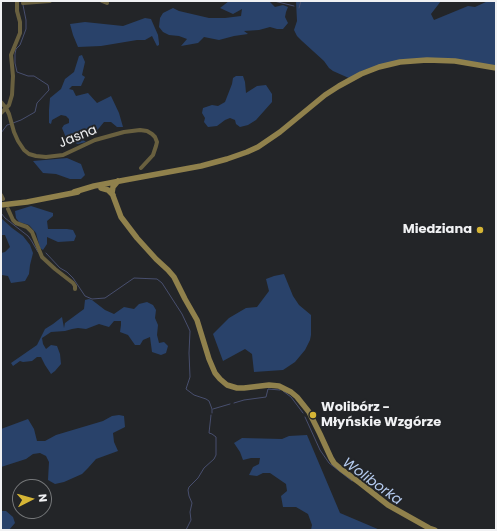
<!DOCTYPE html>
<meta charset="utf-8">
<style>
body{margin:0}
#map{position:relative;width:497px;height:531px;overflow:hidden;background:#232528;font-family:Poppins,sans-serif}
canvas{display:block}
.frame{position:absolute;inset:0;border:2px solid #f0f1f3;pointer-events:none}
.north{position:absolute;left:12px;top:479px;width:40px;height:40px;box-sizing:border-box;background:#232528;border:1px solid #757779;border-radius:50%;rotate:84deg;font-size:11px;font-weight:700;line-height:16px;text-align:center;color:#f0f1f3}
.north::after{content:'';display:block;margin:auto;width:14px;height:18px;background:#d5b535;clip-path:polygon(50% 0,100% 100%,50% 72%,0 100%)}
</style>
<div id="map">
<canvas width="497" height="531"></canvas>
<div class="frame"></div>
<div class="north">N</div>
</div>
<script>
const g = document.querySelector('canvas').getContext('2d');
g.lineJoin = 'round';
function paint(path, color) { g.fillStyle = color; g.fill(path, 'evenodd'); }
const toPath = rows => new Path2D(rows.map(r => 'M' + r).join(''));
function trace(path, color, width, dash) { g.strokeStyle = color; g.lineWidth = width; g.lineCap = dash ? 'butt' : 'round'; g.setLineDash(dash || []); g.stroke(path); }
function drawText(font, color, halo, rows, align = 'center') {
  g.font = font + ' Poppins,sans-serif'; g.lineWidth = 4; g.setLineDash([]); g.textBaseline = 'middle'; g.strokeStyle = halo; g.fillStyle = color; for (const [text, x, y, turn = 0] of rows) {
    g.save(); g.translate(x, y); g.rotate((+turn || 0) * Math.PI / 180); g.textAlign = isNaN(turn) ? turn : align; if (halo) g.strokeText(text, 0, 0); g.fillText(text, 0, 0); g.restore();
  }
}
const green = toPath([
 [229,1,269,1,275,7,283,5,288,7,286,12,285,17,288,23,283,29,277,29,270,27,259,30,244,31,248,34,234,36,219,40,204,37,198,43,181,46,187,39,179,36,169,35,163,32,159,27,160,18,163,13,173,8,179,11,209,18,225,18,241,16,242,9,233,14,220,8],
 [296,1,441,1,431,14,434,20,468,6,475,7,488,1,496,1,496,68,469,63,400,62,351,79,333,71,329,68,324,61,302,41,297,36,294,30,297,21],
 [145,18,151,19,158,35,159,43,159,45,157,46,152,36,145,40,137,40,101,46,78,47,73,35,70,24,85,22,123,26],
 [82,55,85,62,82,75,85,77,81,86,72,86,69,89,73,90,76,96,88,93,97,103,111,96,119,113,123,127,117,127,111,122,104,122,95,133,85,133,75,134,86,142,78,144,67,140,62,128,64,125,69,123,69,119,66,116,61,115,52,120,51,124,49,123,49,110,50,98,61,89,65,79,74,72,79,56],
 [236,76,243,76,245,82,246,93,257,86,266,85,272,94,272,102,256,120,248,125,240,127,236,124,235,120,230,118,225,120,217,126,208,127,204,122,205,118,202,113,203,108,212,105,218,106,225,102,232,84,233,78],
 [67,158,81,164,85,175,81,179,70,179,56,174,43,173,33,161],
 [31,206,53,213,53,216,47,221,48,229,67,229,73,230,76,236,74,241,58,242,47,237,47,244,43,250,40,248,36,233,29,225,19,222,16,218,15,211],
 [1,218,12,228,23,236,30,245,33,253,30,265,29,274,25,281,11,283,8,276,2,275,1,253,5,252,10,247,5,235,1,235],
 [284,274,293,296,299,305,311,315,311,335,310,340,305,350,295,362,283,370,254,372,252,354,245,349,223,361,213,334,229,318,246,308,257,307,269,291,266,279,274,276],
 [89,299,92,300,105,310,114,314,124,307,134,309,139,304,147,302,153,305,156,310,155,318,158,325,157,335,159,343,164,342,168,346,166,353,161,355,152,352,150,337,143,340,140,345,135,345,128,335,120,332,121,325,121,321,114,321,109,327,99,324,86,329,78,328,72,329,65,331,51,332,42,338,43,344,46,349,51,345,57,346,60,354,61,364,55,371,51,374,45,365,41,357,37,357,32,361,23,362,20,361,13,366,11,363,37,345,45,329,53,324,62,317,64,328,65,323,84,309,85,300],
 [119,415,124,416,125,427,113,433,114,442,118,451,96,459,88,468,82,474,64,482,55,484,48,480,49,462,46,456,40,453,33,454,26,459,1,467,1,429,28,419,34,429,37,441,45,441,56,435,103,421,112,416],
 [307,435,340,513,380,530,311,530,312,525,308,514,296,507,283,507,281,496,287,491,286,484,270,473,263,473,257,476,249,475,253,467,259,464,260,458,251,458,243,460,240,452,234,443,242,438,282,439,289,436],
 [1,511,6,511,13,517,15,523,9,530,1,530]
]);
const stream = toPath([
 [274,1,294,6],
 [299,8,301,1],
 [13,123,21,120,35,112,37,103,49,90,48,85,34,76,28,76,17,72,15,63,15,54,16,49,20,45,26,29,26,20,23,5],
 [1,133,7,125,11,124],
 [1,213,5,218,28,236,31,240,38,252],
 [46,253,60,268,67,272,73,278,85,296,92,299,105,298,134,278,157,279,162,283,182,314,190,331,189,353,190,377,186,389,194,395,206,399,209,401,212,409,212,413],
 [283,391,291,397,303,413],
 [234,403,244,400,266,397,268,389,280,390],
 [213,409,230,404],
 [305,417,320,450,329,463,352,481],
 [186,530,191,520,190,512,192,503,189,496,188,490,189,487,198,478,204,468,214,459,216,455,216,437,212,434,209,433,211,415]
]);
const minor = toPath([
 [102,1,107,3],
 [23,3,50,1],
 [1,102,6,108,9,114,14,132,18,141,24,150,29,154,36,156,46,157,63,155,95,140,124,132,140,130,147,131,152,134,155,137,157,142,156,146,153,155,141,168],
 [1,113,9,105,12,95,13,76,11,55,20,33,20,22,17,11,17,1],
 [1,195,3,199],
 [8,209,13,220,16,223,27,227,32,232,42,257,55,269,73,283,75,286,75,289]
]);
const secondary = toPath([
 [118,181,113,187,112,193,121,217,137,238,156,259,168,270,174,277,185,299,197,320,209,359,215,373,220,379,227,385,237,388,244,388,269,385,279,386,291,392,297,397,309,412,320,434,331,458,334,463,341,469,360,483,388,505,429,528,435,530],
 [101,188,108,190,113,195],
 [74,192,94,186,125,180,201,166,227,159,247,152,258,147,280,132,325,95,339,86,361,74,379,67,400,62,427,60,455,61,496,68],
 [1,205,27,202,78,192]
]);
const markers = [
 [480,230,4,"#d5b535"],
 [313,415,4,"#d5b535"]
];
const streetNames = [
 ["Jasna",78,137,-22]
];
const poiNames = [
 ["Miedziana",472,230],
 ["Wolibórz -",321,408,"left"],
 ["Młyńskie Wzgórze",321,423,"left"]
];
const waterNames = [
 ["Woliborka",372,482,36]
];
paint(green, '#29426a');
trace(stream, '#484f6e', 1);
trace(minor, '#69603f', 4);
trace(secondary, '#90814c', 5.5);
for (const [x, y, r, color] of markers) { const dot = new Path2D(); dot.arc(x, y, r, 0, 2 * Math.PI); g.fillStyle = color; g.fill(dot); trace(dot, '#232528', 1.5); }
drawText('13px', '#f0f1f3', '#232528', streetNames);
drawText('bold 13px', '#f0f1f3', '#232528', poiNames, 'right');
drawText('italic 14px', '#b6ccf0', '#232528', waterNames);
</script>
